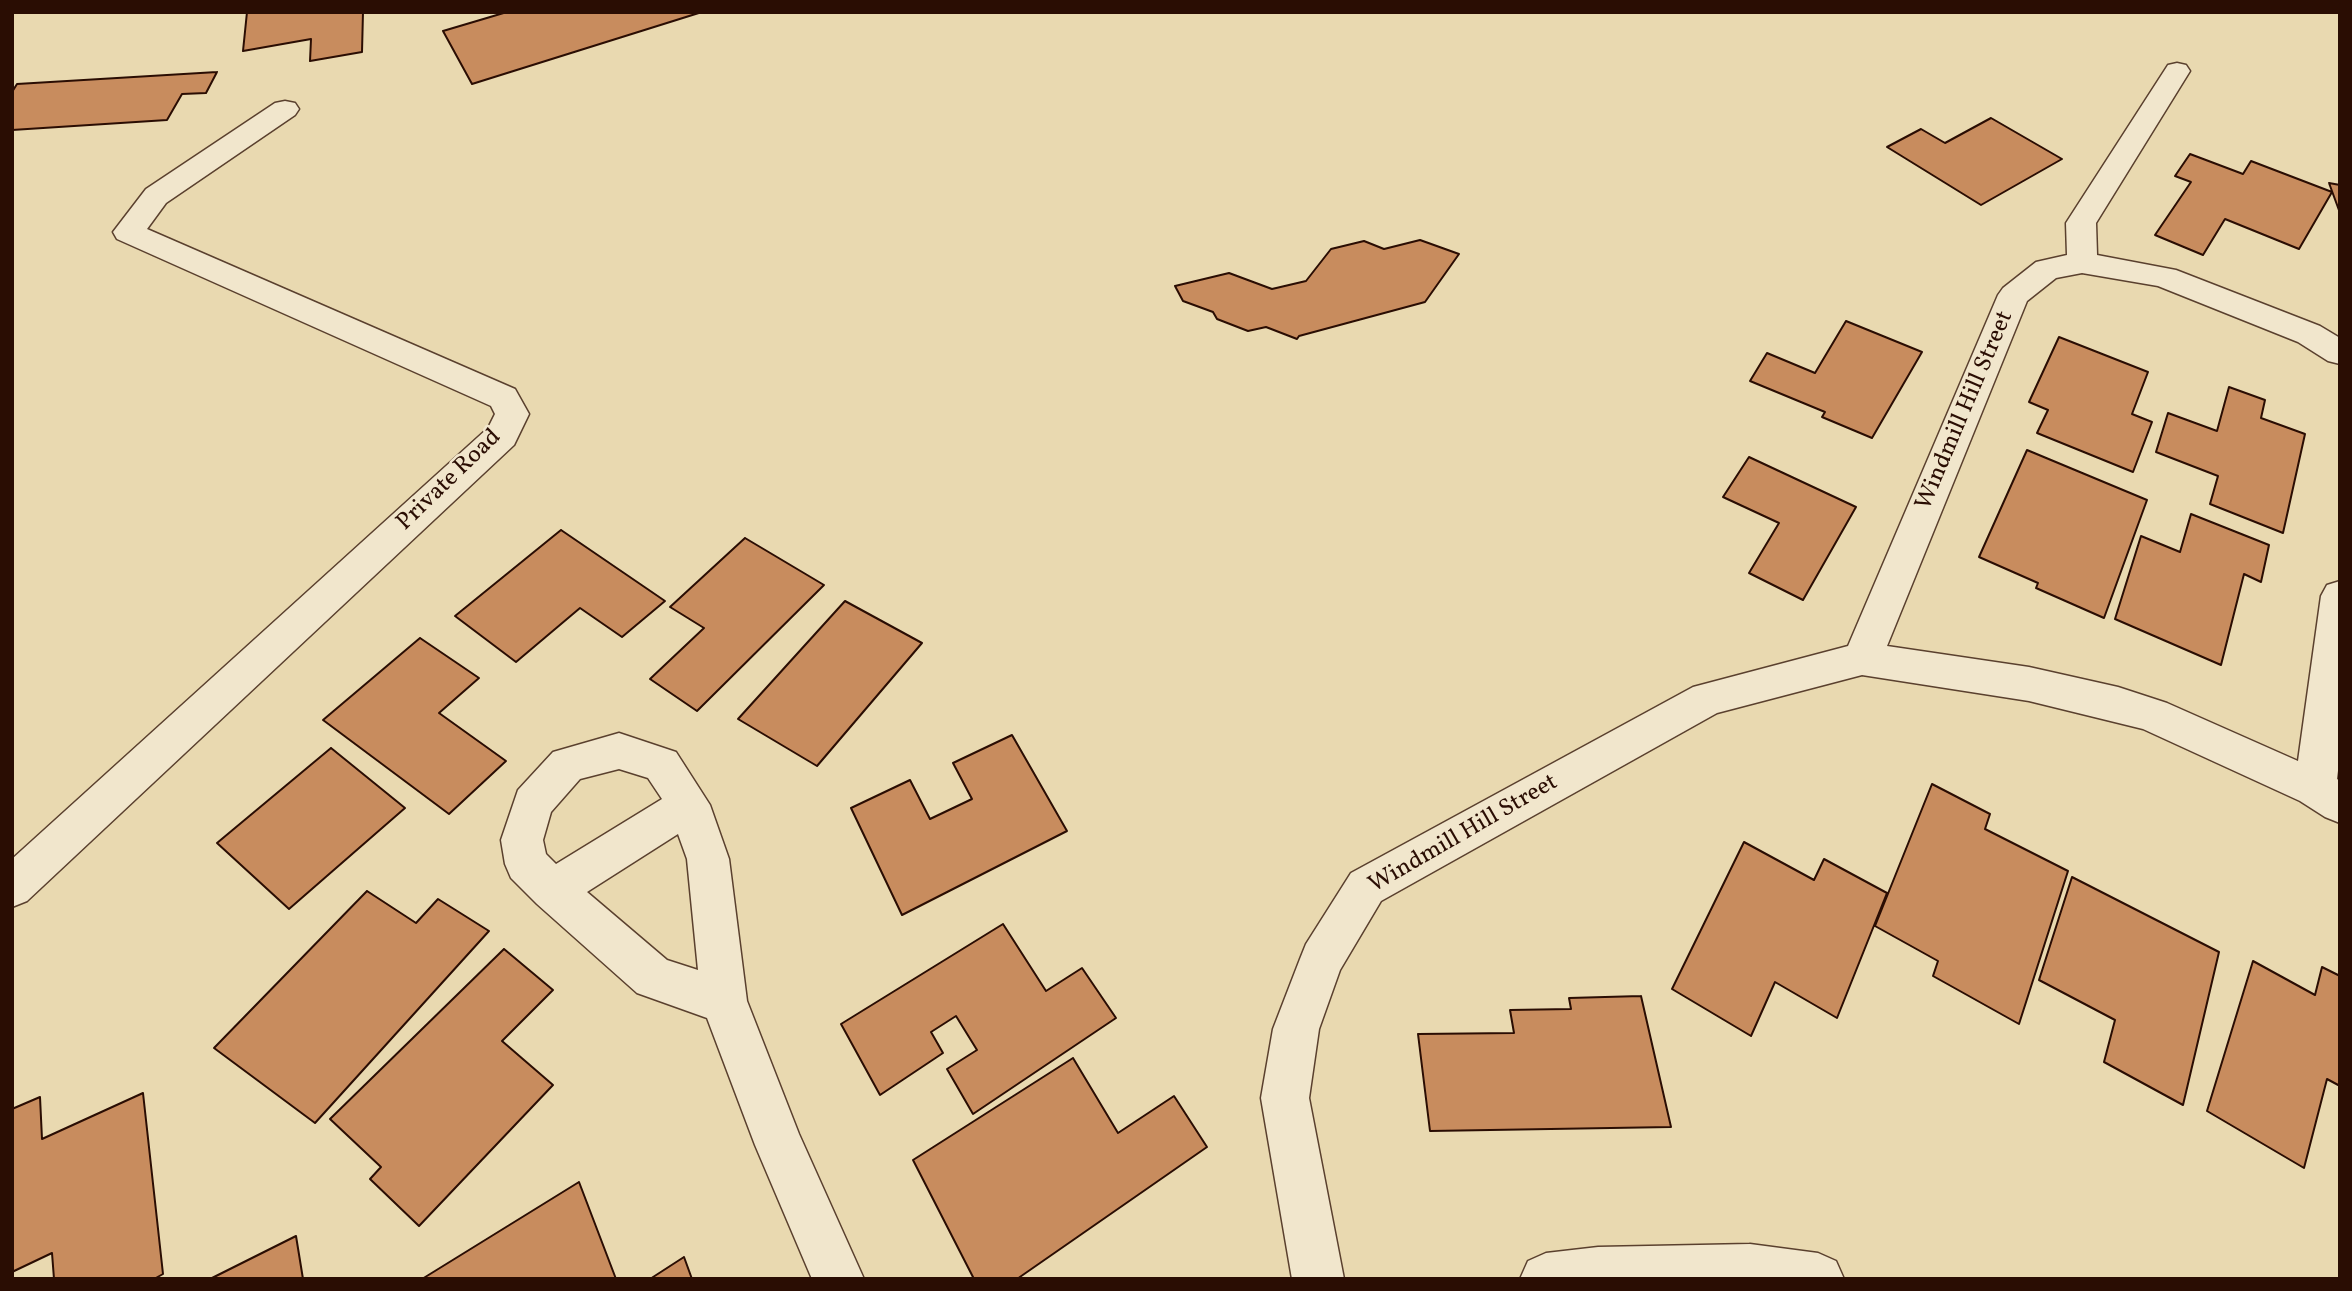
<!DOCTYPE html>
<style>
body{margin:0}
#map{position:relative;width:2352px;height:1291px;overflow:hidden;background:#e9d9b0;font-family:Vollkorn,serif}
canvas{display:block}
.frame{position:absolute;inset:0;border:14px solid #2a0d03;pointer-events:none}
</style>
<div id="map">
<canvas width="2352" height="1291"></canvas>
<div class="frame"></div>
</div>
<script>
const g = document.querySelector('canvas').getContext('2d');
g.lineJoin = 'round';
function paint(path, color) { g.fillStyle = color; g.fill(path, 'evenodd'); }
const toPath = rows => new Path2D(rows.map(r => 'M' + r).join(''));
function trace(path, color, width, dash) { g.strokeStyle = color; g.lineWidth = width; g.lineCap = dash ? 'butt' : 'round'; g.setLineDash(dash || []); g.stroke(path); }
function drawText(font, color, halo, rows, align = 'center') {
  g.font = font + ' Vollkorn,serif'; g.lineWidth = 5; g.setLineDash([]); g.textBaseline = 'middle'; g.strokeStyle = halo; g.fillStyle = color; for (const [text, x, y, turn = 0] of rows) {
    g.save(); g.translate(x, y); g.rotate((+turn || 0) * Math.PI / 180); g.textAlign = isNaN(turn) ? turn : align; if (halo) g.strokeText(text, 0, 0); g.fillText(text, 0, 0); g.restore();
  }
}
const building = toPath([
 [247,12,363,12,362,52,310,61,311,39,243,51,247,12],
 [507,12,702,12,472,84,443,31,507,12],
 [217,72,206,93,182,94,167,120,12,130,12,92,17,84,217,72],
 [1991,118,2062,159,1981,205,1887,147,1921,129,1945,143,1991,118],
 [2190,154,2243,174,2251,161,2332,192,2299,249,2225,219,2203,255,2155,235,2191,182,2175,176,2190,154],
 [2329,183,2340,185,2340,213,2329,183],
 [1420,240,1459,254,1425,302,1299,336,1297,339,1266,327,1248,331,1217,319,1213,312,1183,301,1175,286,1229,273,1272,289,1306,281,1331,249,1364,241,1384,249,1420,240],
 [1846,321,1922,352,1872,438,1822,417,1825,412,1750,381,1767,353,1815,373,1846,321],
 [2059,337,2148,372,2132,414,2152,422,2133,472,2037,433,2048,410,2029,402,2059,337],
 [2229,387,2265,400,2261,418,2305,434,2283,533,2210,504,2218,476,2156,452,2168,413,2217,431,2229,387],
 [2027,450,2147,500,2104,618,2036,588,2038,583,1979,557,2027,450],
 [1749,457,1856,507,1803,600,1749,573,1779,523,1723,497,1749,457],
 [2191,514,2269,545,2261,582,2244,574,2221,665,2115,619,2141,536,2180,552,2191,514],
 [561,530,665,601,622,637,580,608,516,662,455,616,561,530],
 [745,538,824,585,697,711,650,679,704,628,670,607,745,538],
 [845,601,922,643,817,766,738,719,845,601],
 [420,638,479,678,439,713,506,761,449,814,323,720,420,638],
 [1012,735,1067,831,902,915,851,808,910,780,930,819,972,799,953,763,1012,735],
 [331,748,405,808,289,909,217,843,331,748],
 [1932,784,1990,814,1985,829,2068,871,2019,1024,1933,976,1938,961,1875,926,1932,784],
 [1744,842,1814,880,1824,859,1887,893,1837,1018,1775,982,1751,1036,1672,989,1744,842],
 [2072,877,2219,952,2183,1105,2104,1062,2115,1020,2039,980,2072,877],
 [367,891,416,923,438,899,489,931,315,1123,214,1048,367,891],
 [1003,924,1046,991,1082,968,1116,1018,973,1114,947,1069,977,1050,956,1016,931,1032,943,1053,880,1095,841,1024,1003,924],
 [504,949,553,990,502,1041,553,1085,419,1226,370,1179,381,1167,330,1119,504,949],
 [2253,961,2315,995,2322,967,2340,976,2340,1086,2327,1079,2304,1168,2207,1111,2253,961],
 [1641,996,1671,1127,1430,1131,1418,1034,1514,1033,1510,1010,1571,1009,1569,998,1641,996],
 [1073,1058,1118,1133,1174,1096,1207,1147,1017,1279,974,1279,913,1160,1073,1058],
 [143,1093,163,1274,154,1279,54,1279,52,1253,12,1272,12,1109,40,1097,42,1139,143,1093],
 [579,1182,616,1279,422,1279,579,1182],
 [296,1236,303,1279,210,1279,296,1236],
 [684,1257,692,1279,650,1279,684,1257]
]);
const minor = toPath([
 [2177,63,2186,65,2190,71,2096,223,2097,255,2176,270,2320,326,2340,338,2340,364,2328,361,2298,342,2158,286,2082,273,2056,278,2027,301,1887,646,2029,667,2118,687,2167,703,2298,761,2321,596,2327,585,2340,581,2340,754,2337,779,2340,781,2340,823,2325,817,2300,801,2143,729,2029,701,1862,675,1717,713,1381,901,1340,970,1319,1029,1309,1098,1344,1279,1292,1279,1261,1098,1273,1029,1300,959,1306,944,1351,873,1693,687,1848,646,1998,295,2003,288,2036,262,2067,255,2066,223,2168,65,2177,63],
 [285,101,295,103,299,109,295,115,166,203,147,229,515,389,529,414,514,445,27,901,12,907,12,859,488,428,495,414,491,406,117,239,113,232,146,189,275,103,285,101],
 [619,733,676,752,710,805,729,859,747,1001,799,1134,864,1279,812,1279,755,1145,707,1018,637,993,537,904,511,878,505,864,501,840,518,790,553,752,619,733],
 [619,769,648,778,662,799,556,864,546,854,543,840,551,812,580,779,619,769],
 [678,834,687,859,698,970,667,960,587,892,678,834],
 [1750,1244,1818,1253,1836,1261,1844,1279,1520,1279,1528,1261,1546,1253,1598,1247,1750,1244]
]);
const streetNames = [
 ["Windmill Hill Street",1966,411,-67],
 ["Private Road",450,481,-44],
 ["Windmill Hill Street",1464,835,-30]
];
paint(building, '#c88c5e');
trace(building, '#2a0d03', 2);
trace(minor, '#5a402e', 3);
paint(minor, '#f1e6cc');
drawText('24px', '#2a0d03', '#f1e6cc', streetNames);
</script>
